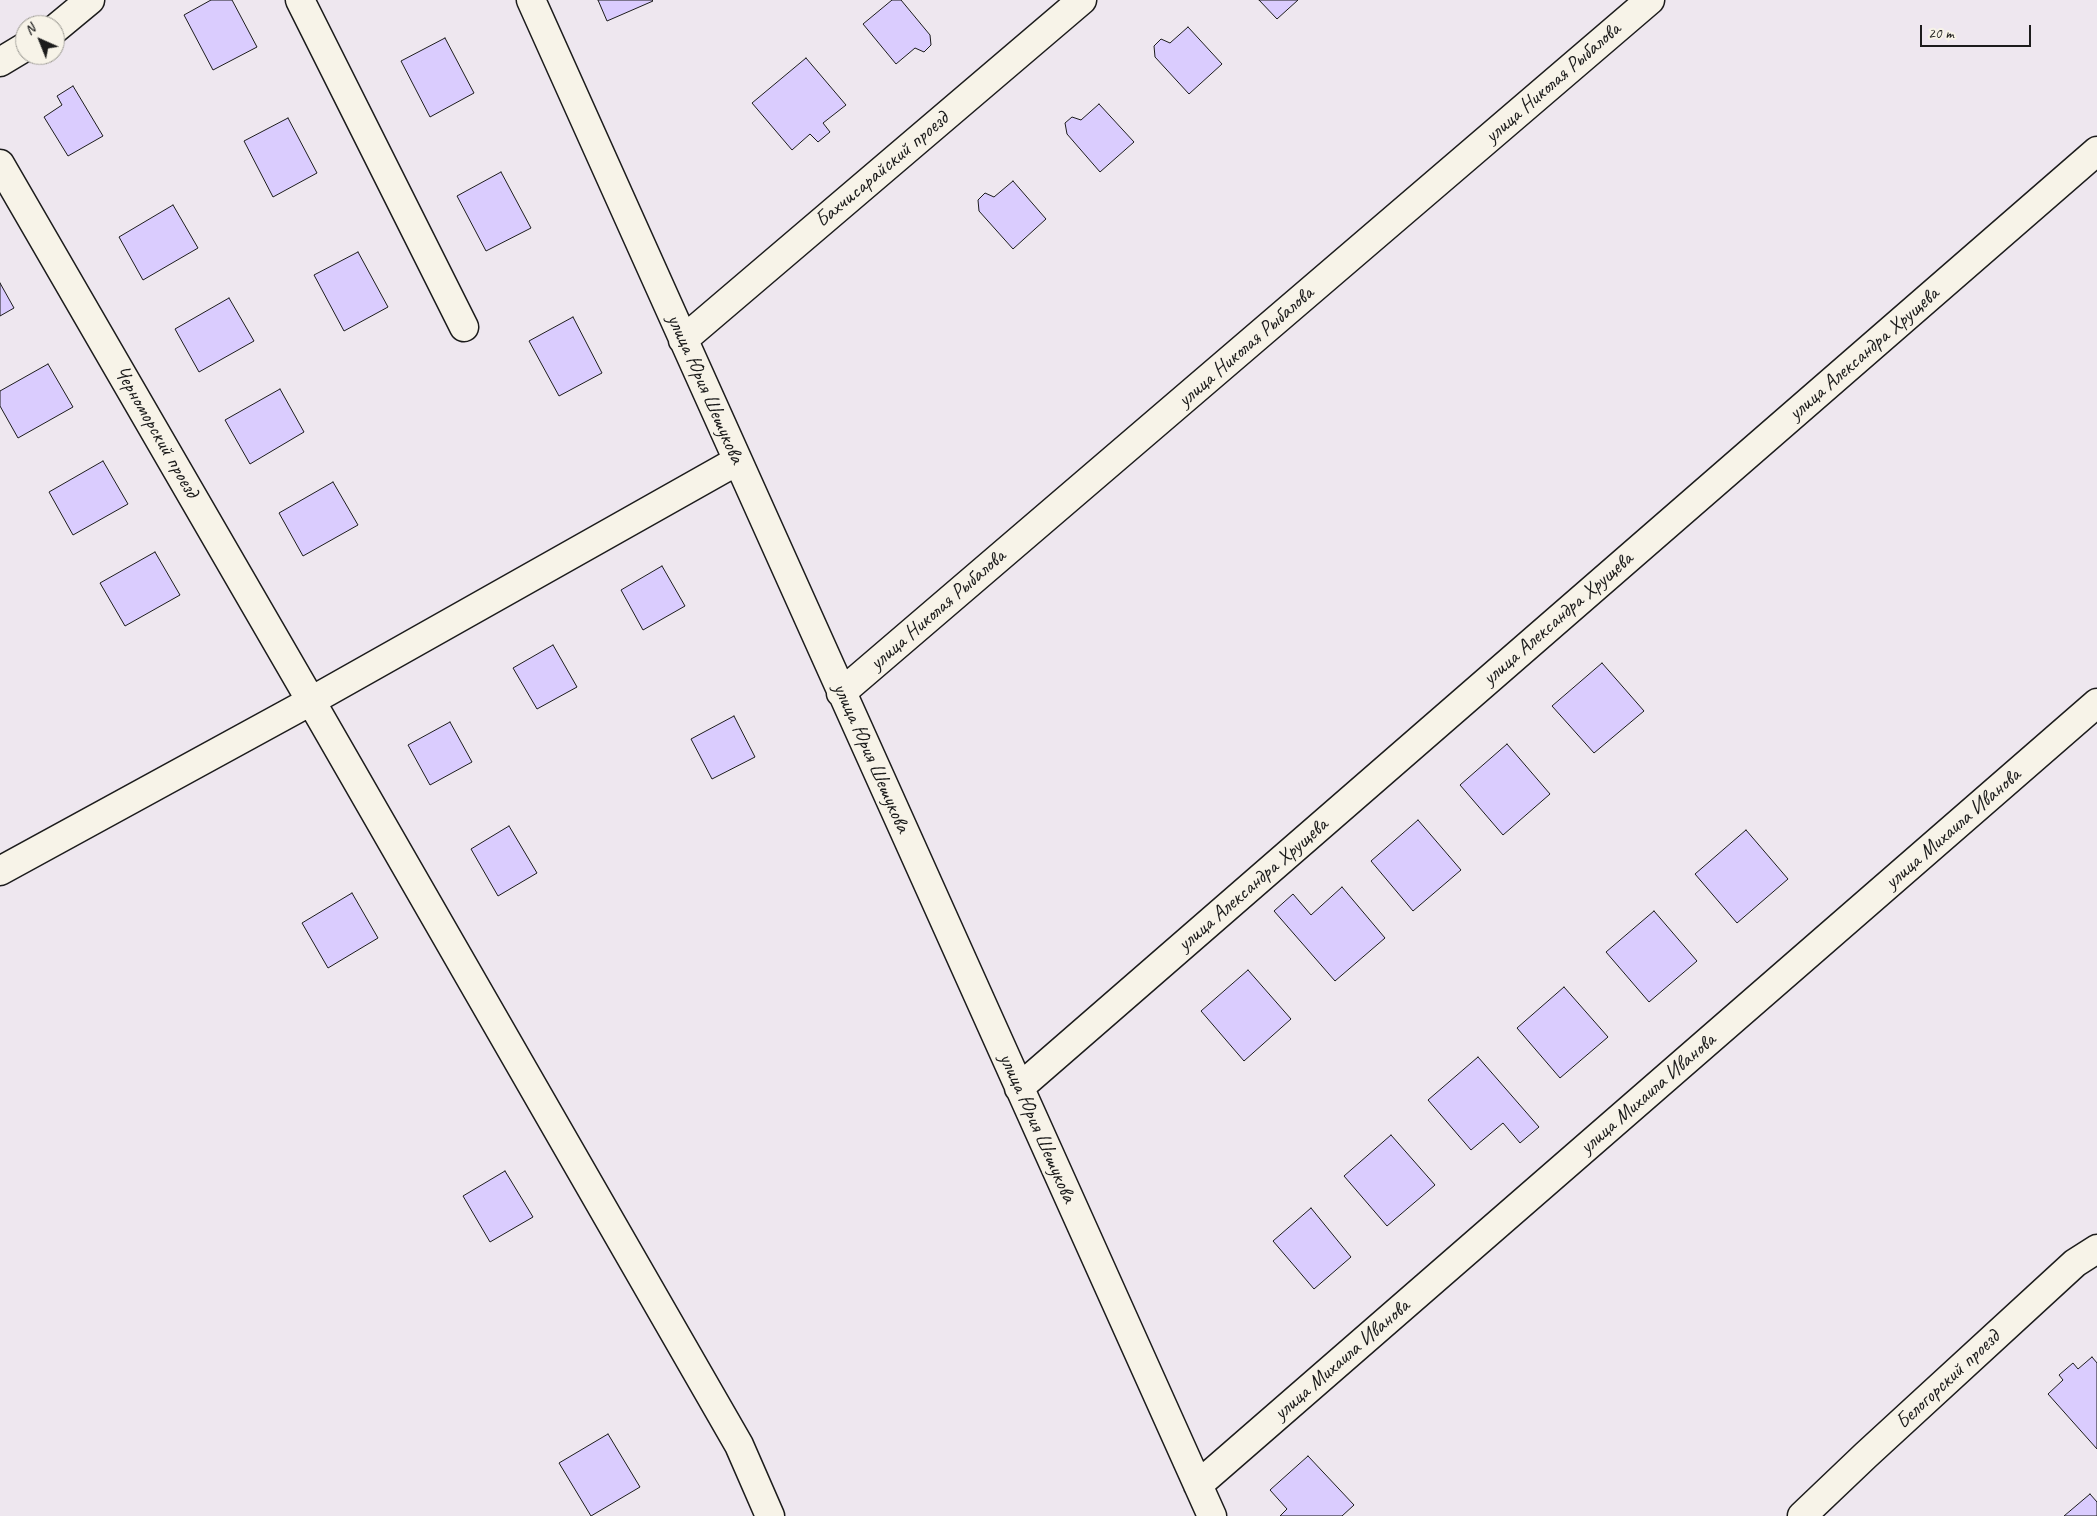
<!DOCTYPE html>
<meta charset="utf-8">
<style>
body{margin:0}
#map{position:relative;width:2097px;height:1516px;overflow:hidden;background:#eee7ef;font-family:Caveat,sans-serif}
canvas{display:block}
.north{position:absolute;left:15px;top:15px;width:50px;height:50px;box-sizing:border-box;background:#f7f3e8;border:1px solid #9f9d96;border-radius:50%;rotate:316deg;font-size:14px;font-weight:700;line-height:20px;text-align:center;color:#1c1c1c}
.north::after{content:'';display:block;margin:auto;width:18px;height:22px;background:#1c1c1c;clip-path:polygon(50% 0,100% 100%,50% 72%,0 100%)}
.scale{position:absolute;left:1920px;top:25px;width:111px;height:22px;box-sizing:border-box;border:2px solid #1c1c1c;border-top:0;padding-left:6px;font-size:15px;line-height:18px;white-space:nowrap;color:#1c1c1c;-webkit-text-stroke:4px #f7f3e8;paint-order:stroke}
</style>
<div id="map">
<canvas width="2097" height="1516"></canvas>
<div class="north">N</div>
<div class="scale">20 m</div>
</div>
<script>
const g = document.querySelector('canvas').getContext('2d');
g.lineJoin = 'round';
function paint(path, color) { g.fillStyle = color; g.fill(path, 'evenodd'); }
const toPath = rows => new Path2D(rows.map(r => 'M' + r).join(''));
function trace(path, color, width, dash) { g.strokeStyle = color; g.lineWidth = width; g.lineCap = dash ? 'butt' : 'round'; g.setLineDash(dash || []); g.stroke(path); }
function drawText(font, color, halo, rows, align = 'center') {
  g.font = font + ' Caveat,sans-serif'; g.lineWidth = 5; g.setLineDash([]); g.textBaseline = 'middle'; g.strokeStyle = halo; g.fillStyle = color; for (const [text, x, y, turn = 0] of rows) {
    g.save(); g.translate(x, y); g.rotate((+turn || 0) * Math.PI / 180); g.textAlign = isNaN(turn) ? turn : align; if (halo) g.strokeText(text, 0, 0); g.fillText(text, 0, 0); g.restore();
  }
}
const building = toPath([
 [211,0,232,0,257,47,213,70,184,15,211,0],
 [598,0,652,0,653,1,607,21,598,0],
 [892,0,901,0,930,35,931,45,924,52,915,48,896,64,863,24,892,0],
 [1259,0,1298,0,1277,19,1259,0],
 [1188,27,1222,64,1189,94,1155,57,1154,46,1161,39,1170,43,1188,27],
 [445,38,474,93,430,117,401,61,445,38],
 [806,58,846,105,823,123,830,132,818,142,810,134,792,150,752,103,806,58],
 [73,86,103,136,68,156,44,117,62,105,57,96,73,86],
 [1099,104,1134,142,1100,172,1067,134,1065,123,1072,117,1081,120,1099,104],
 [288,118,317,173,273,197,244,141,288,118],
 [501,172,531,228,486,251,457,196,501,172],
 [1013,181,1046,219,1013,249,979,211,978,200,985,193,994,197,1013,181],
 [173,205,198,248,143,280,119,237,173,205],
 [358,252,388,307,344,331,314,275,358,252],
 [0,283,14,308,0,316,0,283],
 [229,298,254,341,199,372,175,329,229,298],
 [573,317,602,373,559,396,529,341,573,317],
 [48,364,73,407,18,438,0,406,0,391,48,364],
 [280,389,304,432,250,464,225,420,280,389],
 [103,461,128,504,73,535,49,492,103,461],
 [333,482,358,525,303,556,279,513,333,482],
 [155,552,180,595,125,626,100,583,155,552],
 [662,566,685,606,643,630,621,590,662,566],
 [553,645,577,687,537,709,513,668,553,645],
 [1602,663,1644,711,1594,753,1552,706,1602,663],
 [734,716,755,757,712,779,691,739,734,716],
 [450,722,472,762,430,785,408,745,450,722],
 [1507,744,1550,794,1503,835,1460,785,1507,744],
 [1418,820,1461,870,1413,911,1371,861,1418,820],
 [509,826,537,873,498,896,471,849,509,826],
 [1746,830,1788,879,1737,923,1695,874,1746,830],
 [1342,887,1385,938,1335,981,1274,911,1293,894,1311,915,1342,887],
 [352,893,378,938,328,968,302,923,352,893],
 [1654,911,1697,961,1649,1002,1606,952,1654,911],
 [1248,970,1291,1019,1244,1061,1201,1011,1248,970],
 [1564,987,1608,1037,1560,1078,1517,1028,1564,987],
 [1478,1057,1539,1127,1520,1143,1503,1123,1471,1150,1428,1100,1478,1057],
 [1391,1135,1435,1185,1387,1226,1344,1176,1391,1135],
 [505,1171,533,1217,490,1242,463,1196,505,1171],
 [1311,1208,1351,1257,1314,1289,1273,1241,1311,1208],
 [2092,1357,2097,1363,2097,1449,2048,1394,2063,1380,2059,1375,2073,1363,2078,1369,2092,1357],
 [608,1434,640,1487,591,1516,559,1463,608,1434],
 [1308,1456,1354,1505,1342,1516,1280,1516,1287,1509,1270,1490,1308,1456],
 [2090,1494,2097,1502,2097,1516,2064,1516,2090,1494]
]);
const minor = toPath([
 [300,0,464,327],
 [531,0,1212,1516],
 [55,29,90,0],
 [0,62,25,47],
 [0,164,311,701,739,1445,770,1516],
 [683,340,1082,0],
 [841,693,1650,0],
 [0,871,311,701,737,461],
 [1019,1088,2097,151],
 [1198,1485,2097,703],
 [1802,1516,1866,1455,2075,1263,2097,1249]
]);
const streetNames = [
 ["улица Николая Рыбалова",1553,83,-41],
 ["Бахчисарайский проезд",882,170,-40],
 ["улица Николая Рыбалова",1246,347,-41],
 ["улица Александра Хрущева",1864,354,-41],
 ["улица Юрия Шешукова",705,389,66],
 ["Черноморский проезд",156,432,60],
 ["улица Николая Рыбалова",938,610,-41],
 ["улица Александра Хрущева",1558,619,-41],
 ["улица Юрия Шешукова",871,758,66],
 ["улица Михаила Иванова",1953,829,-41],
 ["улица Александра Хрущева",1253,885,-41],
 ["улица Михаила Иванова",1648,1094,-41],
 ["улица Юрия Шешукова",1037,1128,66],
 ["улица Михаила Иванова",1342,1360,-41],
 ["Белогорский проезд",1948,1380,-43]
];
paint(building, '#daccfe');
trace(building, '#1c1c1c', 1);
trace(minor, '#1c1c1c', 31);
trace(minor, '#f7f3e8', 28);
drawText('21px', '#1c1c1c', '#f7f3e8', streetNames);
</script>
